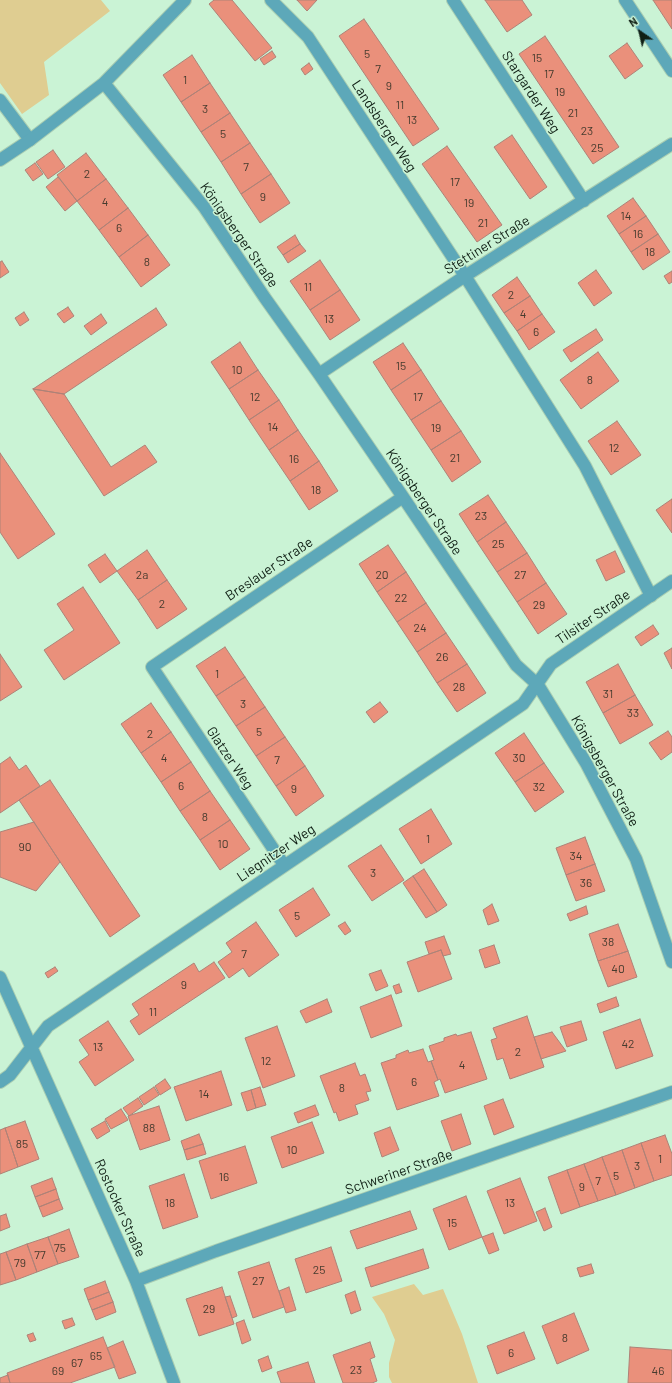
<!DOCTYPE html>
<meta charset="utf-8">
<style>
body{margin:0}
#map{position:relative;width:672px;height:1383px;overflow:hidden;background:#caf3d5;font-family:Barlow,sans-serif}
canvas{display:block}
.north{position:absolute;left:620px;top:12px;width:40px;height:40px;-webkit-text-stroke:3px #caf3d5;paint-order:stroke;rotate:326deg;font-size:11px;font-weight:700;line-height:16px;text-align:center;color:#101f15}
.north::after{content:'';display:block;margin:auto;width:14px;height:18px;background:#101f15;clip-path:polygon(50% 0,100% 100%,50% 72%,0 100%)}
</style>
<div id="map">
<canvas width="672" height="1383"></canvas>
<div class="north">N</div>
</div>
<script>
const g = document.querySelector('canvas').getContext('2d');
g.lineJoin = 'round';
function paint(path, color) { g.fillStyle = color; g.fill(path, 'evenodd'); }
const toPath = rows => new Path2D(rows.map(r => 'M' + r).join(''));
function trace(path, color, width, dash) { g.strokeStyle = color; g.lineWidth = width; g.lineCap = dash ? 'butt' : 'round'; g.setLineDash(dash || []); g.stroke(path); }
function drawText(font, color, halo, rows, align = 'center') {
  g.font = font + ' Barlow,sans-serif'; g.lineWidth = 3; g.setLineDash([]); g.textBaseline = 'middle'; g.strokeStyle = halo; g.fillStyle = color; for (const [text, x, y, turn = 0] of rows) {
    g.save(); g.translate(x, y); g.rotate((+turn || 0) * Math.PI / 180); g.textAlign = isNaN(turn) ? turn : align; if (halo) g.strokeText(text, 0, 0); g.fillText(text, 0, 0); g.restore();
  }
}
const green = toPath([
 [0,0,101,0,110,11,44,62,49,95,22,114,0,83],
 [414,1284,423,1295,443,1289,462,1334,478,1383,392,1383,389,1377,389,1363,395,1340,384,1314,372,1297]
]);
const building = toPath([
 [214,0,232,0,272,48,255,61,209,4,214,0],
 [297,0,317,0,307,11,297,0],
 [485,0,522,0,532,15,507,32,485,0],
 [653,0,672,0,672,29,653,0],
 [364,19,439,129,413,146,339,36,364,19],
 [545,36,619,147,593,164,519,54,545,36],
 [627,43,643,66,625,79,609,56,627,43],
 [272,51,276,57,264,65,260,59,272,51],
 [192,55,210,83,181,102,163,75,192,55],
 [309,63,313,69,305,75,301,69,309,63],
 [210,83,230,113,201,132,181,102,210,83],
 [230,113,250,143,221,162,201,132,230,113],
 [512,135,547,187,530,199,494,147,512,135],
 [250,143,271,174,241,194,221,162,250,143],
 [447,146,502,225,477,242,422,164,447,146],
 [53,150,65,167,48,179,36,162,53,150],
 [86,153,106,179,77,201,57,175,86,153],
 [35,163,43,174,33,181,25,170,35,163],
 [271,174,290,203,260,223,241,194,271,174],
 [58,177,77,201,65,211,46,187,58,177],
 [106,179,128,208,99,230,77,201,106,179],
 [633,198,646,216,619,234,607,216,633,198],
 [128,208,148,235,119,257,99,230,128,208],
 [646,216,658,234,631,252,619,234,646,216],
 [658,234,670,252,643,270,631,252,658,234],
 [148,235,170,265,141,287,119,257,148,235],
 [295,235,300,244,283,255,277,247,295,235],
 [300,244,306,251,288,263,283,255,300,244],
 [320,260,340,290,310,310,290,281,320,260],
 [2,261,9,272,0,278,0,262,2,261],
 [596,270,612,293,594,306,578,283,596,270],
 [672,271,672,282,669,284,664,276,672,271],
 [517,277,530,296,504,313,492,295,517,277],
 [340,290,360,320,330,340,310,310,340,290],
 [530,296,542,314,517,331,504,313,530,296],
 [68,307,74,316,64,323,57,314,68,307],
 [156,308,167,325,64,394,33,389,156,308],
 [24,312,29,320,20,326,15,318,24,312],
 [101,314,107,323,91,335,84,326,101,314],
 [542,314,555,332,529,350,517,331,542,314],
 [596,329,603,340,571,362,563,350,596,329],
 [240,342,258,370,229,389,211,362,240,342],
 [403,343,421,370,391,390,373,362,403,343],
 [598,352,619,381,581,409,560,380,598,352],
 [258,370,279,400,249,420,229,389,258,370],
 [421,370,441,401,411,420,391,390,421,370],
 [33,389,64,394,111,467,145,445,157,462,104,496,33,389],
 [279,400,298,430,269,450,249,420,279,400],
 [441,401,461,431,431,450,411,420,441,401],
 [617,421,641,455,611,475,588,441,617,421],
 [298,430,319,461,290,481,269,450,298,430],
 [461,431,481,462,452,482,431,450,461,431],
 [0,453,55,534,18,559,0,532,0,453],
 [319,461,338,491,309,510,290,481,319,461],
 [488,495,506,522,477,542,459,514,488,495],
 [672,499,672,533,656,510,672,499],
 [506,522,527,553,497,572,477,542,506,522],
 [388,545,406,572,377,592,359,564,388,545],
 [147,550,167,580,138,600,117,571,147,550],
 [615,551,625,572,606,581,596,560,615,551],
 [527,553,546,583,517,602,497,572,527,553],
 [105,554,117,571,100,583,88,565,105,554],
 [406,572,426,603,397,622,377,592,406,572],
 [167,580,187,609,157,629,138,600,167,580],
 [546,583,567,614,538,634,517,602,546,583],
 [83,587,120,643,64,680,44,650,74,630,57,604,83,587],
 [426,603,446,633,417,652,397,622,426,603],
 [653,625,659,634,641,646,635,637,653,625],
 [446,633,467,664,437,683,417,652,446,633],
 [225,647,245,677,216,696,196,666,225,647],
 [672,648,672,669,664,653,672,648],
 [0,654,22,687,0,701,0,654],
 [467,664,486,693,457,712,437,683,467,664],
 [618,664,635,695,603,713,586,682,618,664],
 [245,677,265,707,236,726,216,696,245,677],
 [635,695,653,725,620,744,603,713,635,695],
 [380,702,388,712,374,723,366,712,380,702],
 [151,703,171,732,141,753,121,724,151,703],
 [265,707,285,737,256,756,236,726,265,707],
 [668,731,672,737,672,752,661,760,649,743,668,731],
 [171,732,191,762,161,782,141,753,171,732],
 [524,733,544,763,515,782,495,753,524,733],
 [285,737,305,766,276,786,256,756,285,737],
 [10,757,19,770,26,765,40,786,0,813,0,764,10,757],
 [191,762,210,791,180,811,161,782,191,762],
 [544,763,564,792,535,812,515,782,544,763],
 [305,766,324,796,296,816,276,786,305,766],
 [50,780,140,916,110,937,19,800,50,780],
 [210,791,230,820,200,840,180,811,210,791],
 [431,809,452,844,421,864,399,829,431,809],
 [230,820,250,849,220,870,200,840,230,820],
 [34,822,60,862,36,891,0,877,0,832,34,822],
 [585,837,595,864,566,875,556,848,585,837],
 [381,845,404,880,372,901,348,866,381,845],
 [595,864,605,891,576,901,566,875,595,864],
 [424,869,447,905,437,912,413,876,424,869],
 [413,876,437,912,426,918,403,883,413,876],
 [313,888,330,915,296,937,279,910,313,888],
 [492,904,499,921,488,925,483,910,492,904],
 [586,906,588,914,570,921,567,914,586,906],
 [256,922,279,955,249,977,243,968,229,978,218,962,232,952,226,943,256,922],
 [345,922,351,931,345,935,338,926,345,922],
 [618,924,628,951,598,961,589,934,618,924],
 [444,936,451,954,443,956,441,950,429,954,425,942,444,936],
 [494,945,500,963,485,968,479,950,494,945],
 [441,950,452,979,418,992,407,962,441,950],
 [628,951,637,977,608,987,598,961,628,951],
 [214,962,225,978,139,1035,130,1021,139,1015,132,1004,194,963,199,972,214,962],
 [55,967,58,971,48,978,45,973,55,967],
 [381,970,388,986,376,991,369,974,381,970],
 [399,984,402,992,396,994,393,986,399,984],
 [391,995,402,1026,371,1038,360,1007,391,995],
 [616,997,619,1006,600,1013,597,1004,616,997],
 [327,999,332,1012,306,1023,300,1011,327,999],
 [527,1016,544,1067,510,1079,503,1058,497,1060,491,1040,497,1038,493,1028,527,1016],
 [640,1019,653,1056,616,1069,603,1032,640,1019],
 [108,1021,134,1060,95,1086,79,1062,89,1055,79,1040,108,1021],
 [581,1021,587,1040,567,1047,560,1027,581,1021],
 [277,1026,295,1076,263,1088,245,1038,277,1026],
 [471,1032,487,1079,445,1093,440,1079,438,1080,431,1061,434,1060,429,1046,444,1041,444,1038,456,1034,457,1036,471,1032],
 [552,1032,566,1051,541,1059,534,1037,552,1032],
 [423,1049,428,1062,431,1061,438,1080,434,1082,439,1096,397,1110,381,1063,396,1058,396,1055,408,1050,409,1053,423,1049],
 [355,1063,360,1076,365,1074,371,1091,366,1092,369,1100,355,1105,358,1114,339,1121,336,1112,334,1113,320,1076,355,1063],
 [221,1071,232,1105,186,1121,174,1087,221,1071],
 [165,1079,171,1088,160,1095,155,1086,165,1079],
 [154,1087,159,1095,144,1105,139,1097,154,1087],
 [260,1087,266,1105,256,1108,251,1090,260,1087],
 [251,1090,256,1108,247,1111,241,1093,251,1090],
 [138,1098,143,1106,129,1116,123,1108,138,1098],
 [503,1099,514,1127,494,1135,484,1106,503,1099],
 [315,1105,319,1115,298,1123,294,1113,315,1105],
 [159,1106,170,1140,140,1150,128,1116,159,1106],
 [121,1109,128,1120,111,1129,105,1119,121,1109],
 [461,1114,471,1144,452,1151,441,1121,461,1114],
 [25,1121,39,1159,18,1167,5,1128,25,1121],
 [105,1121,110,1131,97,1139,91,1129,105,1121],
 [312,1122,324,1153,282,1168,271,1137,312,1122],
 [390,1127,399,1150,382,1157,374,1133,390,1127],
 [5,1128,18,1167,0,1174,0,1130,5,1128],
 [199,1134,203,1144,184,1150,181,1141,199,1134],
 [665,1135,672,1154,672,1175,654,1181,641,1143,665,1135],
 [641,1143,654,1181,635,1188,622,1150,641,1143],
 [203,1144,206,1154,187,1160,184,1150,203,1144],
 [245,1146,257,1183,211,1199,199,1161,245,1146],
 [622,1150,635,1188,616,1195,602,1157,622,1150],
 [602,1157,616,1195,598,1201,584,1164,602,1157],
 [584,1164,598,1201,580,1207,567,1170,584,1164],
 [567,1170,580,1207,561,1214,548,1177,567,1170],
 [184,1174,198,1217,163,1229,149,1186,184,1174],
 [52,1178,56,1189,35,1197,31,1186,52,1178],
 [520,1178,537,1221,504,1234,487,1191,520,1178],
 [56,1189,59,1199,39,1207,35,1197,56,1189],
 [466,1196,482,1237,449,1250,433,1209,466,1196],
 [59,1199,63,1209,43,1217,39,1207,59,1199],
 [545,1208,552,1227,544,1231,536,1212,545,1208],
 [410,1211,417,1229,357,1249,350,1231,410,1211],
 [6,1214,10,1227,0,1231,0,1216,6,1214],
 [69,1229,79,1257,58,1264,48,1237,69,1229],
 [493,1233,499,1250,489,1254,482,1237,493,1233],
 [48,1237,58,1264,37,1272,27,1244,48,1237],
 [27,1244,37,1272,16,1280,6,1252,27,1244],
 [331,1247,342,1281,306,1293,295,1259,331,1247],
 [423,1249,429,1268,371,1287,365,1268,423,1249],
 [6,1252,16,1280,0,1285,0,1254,6,1252],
 [269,1262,284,1307,253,1318,238,1272,269,1262],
 [591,1264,594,1273,580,1277,577,1268,591,1264],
 [105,1281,109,1292,88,1300,84,1289,105,1281],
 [222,1287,234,1324,199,1336,186,1299,222,1287],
 [289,1287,296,1310,286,1313,279,1291,289,1287],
 [355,1291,361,1310,351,1314,345,1295,355,1291],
 [109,1292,113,1302,92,1310,88,1300,109,1292],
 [230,1296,237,1316,232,1318,225,1297,230,1296],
 [113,1302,116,1312,96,1320,92,1310,113,1302],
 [574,1313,589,1350,557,1364,542,1326,574,1313],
 [72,1318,75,1325,65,1329,62,1321,72,1318],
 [244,1320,251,1340,242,1344,236,1323,244,1320],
 [524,1332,535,1359,497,1374,487,1346,524,1332],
 [33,1333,36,1340,30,1342,27,1335,33,1333],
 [103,1337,115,1367,70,1383,10,1383,7,1373,103,1337],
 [123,1341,136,1373,119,1379,107,1348,123,1341],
 [370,1342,375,1357,370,1359,377,1381,372,1383,343,1383,333,1355,370,1342],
 [630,1347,672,1350,672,1383,628,1383,630,1347],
 [268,1356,272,1368,262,1372,258,1360,268,1356],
 [308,1362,315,1383,281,1383,277,1372,308,1362],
 [8,1375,10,1383,0,1383,0,1378,8,1375]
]);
const lane = toPath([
 [0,100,30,140],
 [465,276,585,466,651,596]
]);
const street = toPath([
 [271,0,308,37,465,276],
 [453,0,584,201],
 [625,0,672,71],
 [104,83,204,207,265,298,319,374,403,497,516,665,538,685,586,763,636,859,672,962],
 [0,160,30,140,104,83,185,0],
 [319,374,465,276,672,144],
 [284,865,152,667,403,497],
 [0,977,136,1281,174,1383],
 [0,1082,10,1075,48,1026,523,704,551,664,672,581],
 [136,1281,216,1251,672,1092]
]);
const numberNames = [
 ["5",367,54],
 ["15",537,58],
 ["7",378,69],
 ["17",549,74],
 ["1",185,80],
 ["9",389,86],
 ["19",560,92],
 ["11",400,105],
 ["3",205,109],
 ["21",573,113],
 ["13",412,120],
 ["23",587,131],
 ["5",223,134],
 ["25",597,148],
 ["7",246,167],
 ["2",87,174],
 ["17",455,182],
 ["9",263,197],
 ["4",105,202],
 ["19",469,203],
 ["14",626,216],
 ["21",483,223],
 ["6",119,228],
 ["16",638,234],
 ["18",650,252],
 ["8",147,262],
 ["11",308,287],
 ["2",511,295],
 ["4",523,314],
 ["13",329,319],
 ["6",536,332],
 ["15",401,366],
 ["10",237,370],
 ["8",590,380],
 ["12",255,397],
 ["17",418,397],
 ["14",273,427],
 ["19",436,428],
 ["12",614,448],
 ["21",455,458],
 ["16",294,459],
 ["18",316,490],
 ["23",481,516],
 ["25",498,544],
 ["2a",142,575],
 ["20",382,575],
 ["27",520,575],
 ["22",401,598],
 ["2",162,604],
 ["29",539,605],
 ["24",420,628],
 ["26",442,657],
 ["1",217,674],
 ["28",459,687],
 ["31",608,694],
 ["3",243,704],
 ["33",633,713],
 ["5",259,732],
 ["2",150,734],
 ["4",164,758],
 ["30",519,758],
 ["7",277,760],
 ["6",181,786],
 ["32",539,787],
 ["9",294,789],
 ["8",205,817],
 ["1",428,839],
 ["10",223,844],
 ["90",25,847],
 ["34",576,856],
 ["3",373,873],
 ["36",586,883],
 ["5",297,916],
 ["38",608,942],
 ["7",244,954],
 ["40",618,969],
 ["9",184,985],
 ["11",153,1012],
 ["42",628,1044],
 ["13",98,1047],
 ["2",518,1052],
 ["12",266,1061],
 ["4",462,1065],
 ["6",414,1082],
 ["8",342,1088],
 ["14",204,1094],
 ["88",149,1128],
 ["85",22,1144],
 ["10",292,1150],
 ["1",660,1159],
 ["3",637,1166],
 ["5",616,1176],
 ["16",224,1177],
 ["7",598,1181],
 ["9",582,1187],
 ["18",170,1203],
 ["13",510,1203],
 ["15",452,1223],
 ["75",60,1248],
 ["77",40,1255],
 ["79",20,1263],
 ["25",319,1270],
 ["27",258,1281],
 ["29",209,1309],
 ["8",565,1338],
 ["6",511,1353],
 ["65",96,1356],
 ["67",77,1363],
 ["23",356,1370],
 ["69",58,1371],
 ["46",658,1371]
];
const streetNames = [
 ["Stargarder Weg",531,92,57],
 ["Landsberger Weg",384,126,57],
 ["Königsberger Straße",239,235,55],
 ["Stettiner Straße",487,245,-32],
 ["Königsberger Straße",424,502,56],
 ["Breslauer Straße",269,569,-34],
 ["Tilsiter Straße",593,617,-34],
 ["Glatzer Weg",230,758,56],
 ["Königsberger Straße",605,771,61],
 ["Liegnitzer Weg",276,853,-34],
 ["Schweriner Straße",399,1172,-19],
 ["Rostocker Straße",120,1208,66]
];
paint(green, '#dfcd91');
paint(building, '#ea907b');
trace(building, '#ae8277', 1);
trace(lane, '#a9cdb2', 14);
trace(street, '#a9cdb2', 14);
trace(lane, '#5da8b9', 12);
trace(street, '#5da8b9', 12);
drawText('12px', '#463b2e', null, numberNames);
drawText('14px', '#101f15', '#caf3d5', streetNames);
</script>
